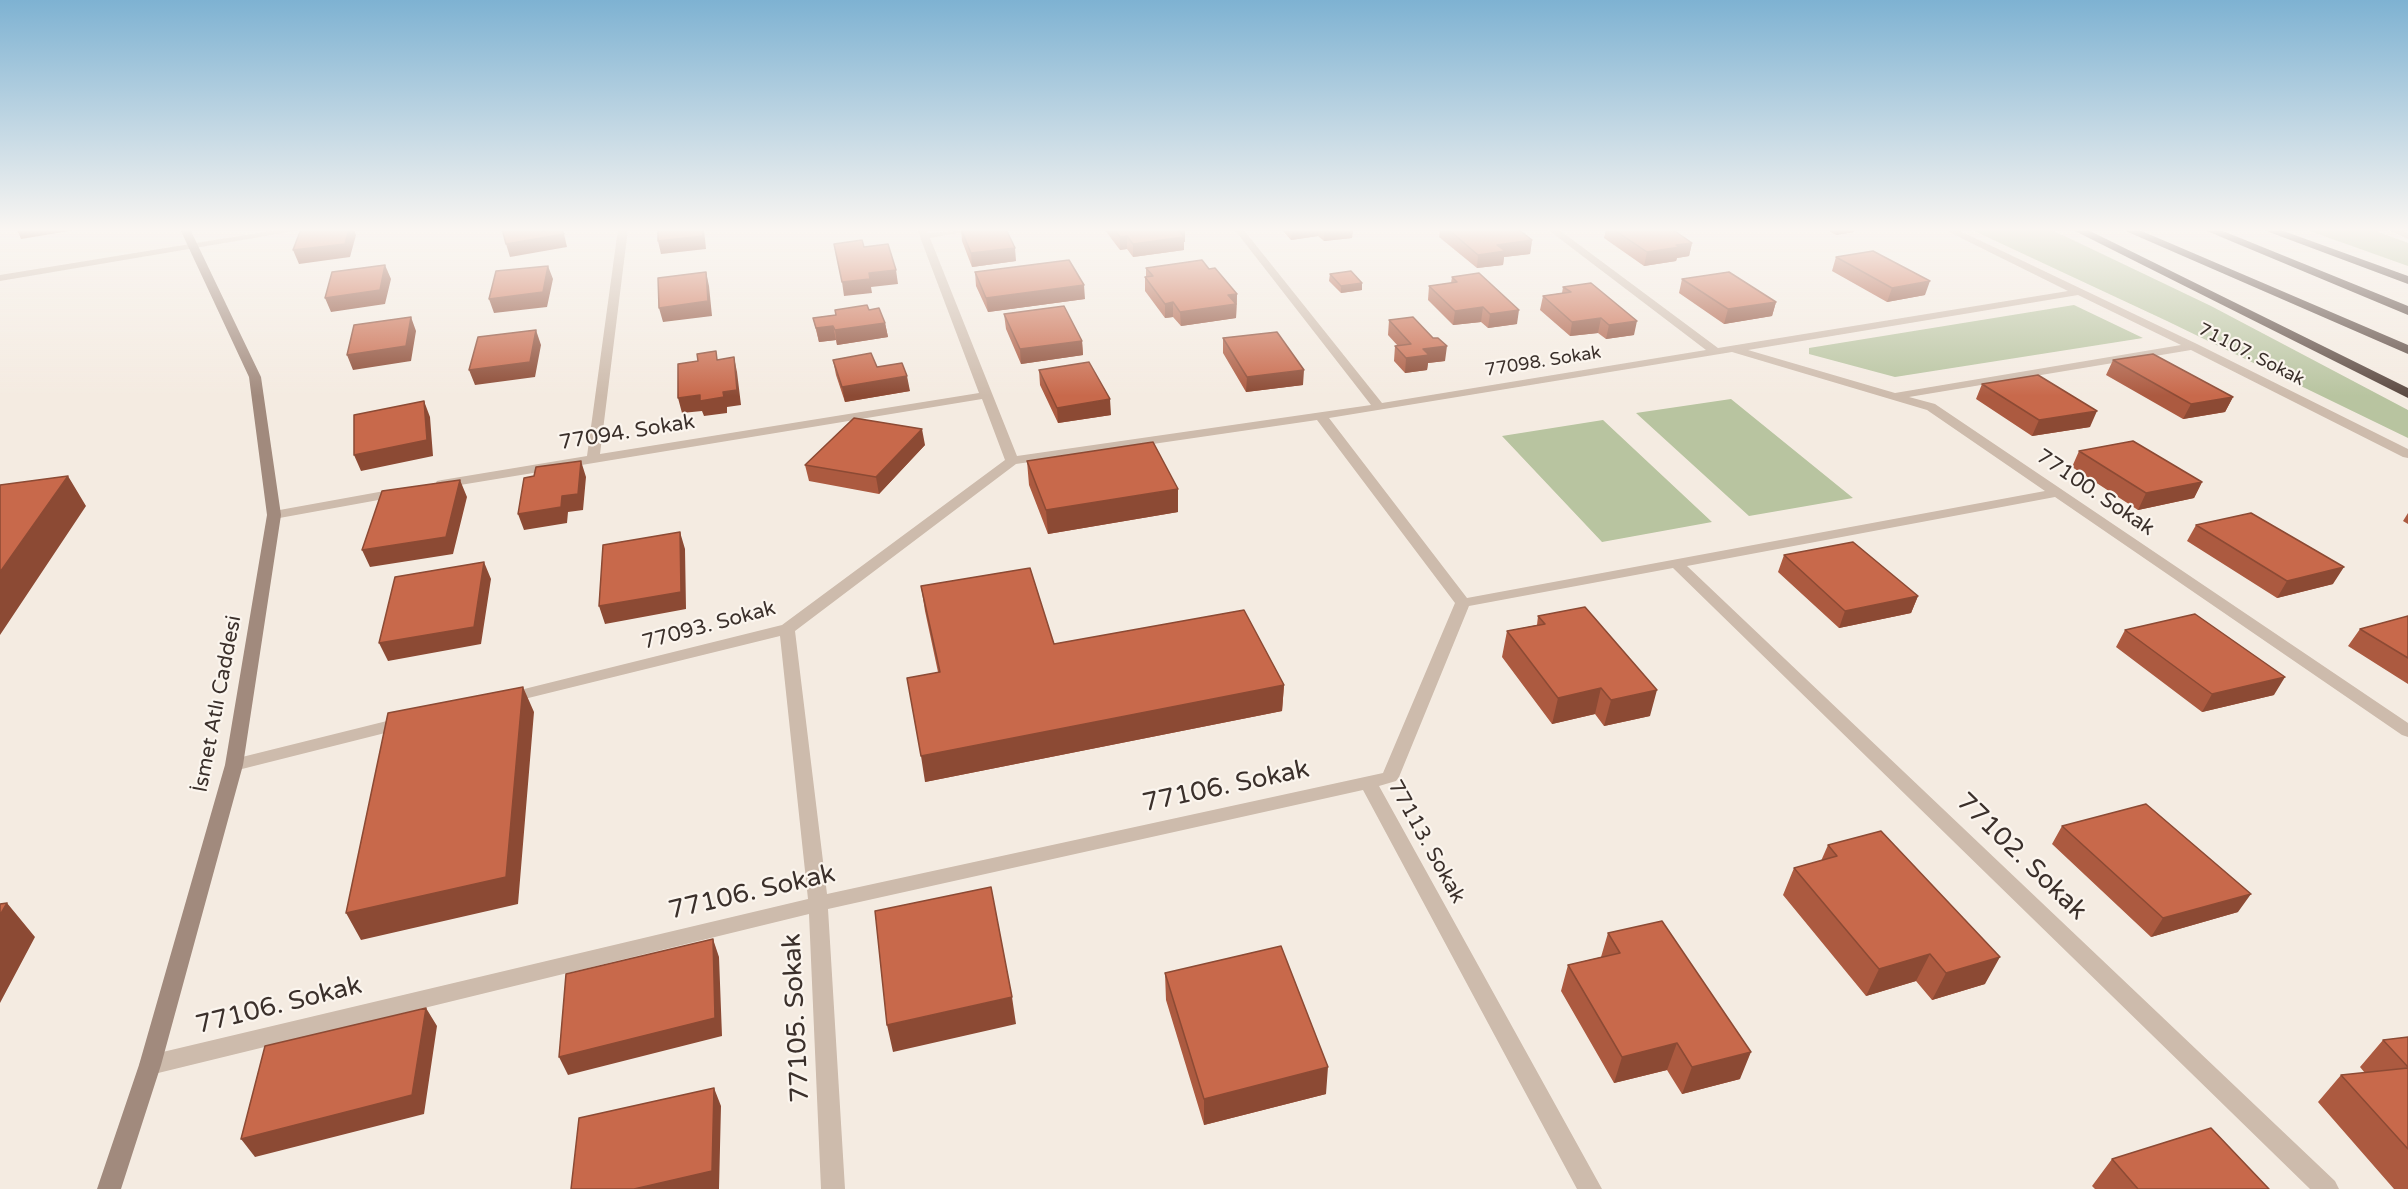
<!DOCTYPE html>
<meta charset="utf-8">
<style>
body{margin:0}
canvas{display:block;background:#f4ebe1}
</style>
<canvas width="2408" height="1189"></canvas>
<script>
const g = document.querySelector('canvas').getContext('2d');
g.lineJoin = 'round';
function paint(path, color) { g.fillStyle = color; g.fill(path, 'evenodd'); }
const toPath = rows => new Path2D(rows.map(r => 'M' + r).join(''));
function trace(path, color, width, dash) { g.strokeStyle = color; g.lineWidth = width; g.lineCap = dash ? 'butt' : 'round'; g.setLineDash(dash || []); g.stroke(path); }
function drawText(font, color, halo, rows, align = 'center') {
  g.font = font + ' "Varela Round",sans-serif'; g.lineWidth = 4.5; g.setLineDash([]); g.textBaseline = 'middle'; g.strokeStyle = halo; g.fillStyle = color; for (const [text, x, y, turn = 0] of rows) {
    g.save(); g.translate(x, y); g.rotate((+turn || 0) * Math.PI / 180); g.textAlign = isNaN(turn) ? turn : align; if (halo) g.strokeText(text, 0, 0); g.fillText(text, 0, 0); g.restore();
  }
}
const green = toPath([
 [1970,229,2050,229,2211,306,2408,410,2408,438,2167,321],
 [2304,229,2371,229,2408,243,2408,266],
 [2074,305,2143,338,1895,377,1809,354,1809,348],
 [1731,399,1853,498,1749,516,1636,413],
 [1603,420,1712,522,1602,542,1502,436]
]);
const street = toPath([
 [282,229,307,229,0,281,0,275,282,229],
 [618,229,628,229,600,454,979,393,917,229,927,229,928,233,983,229,930,238,1017,456,1371,405,1234,229,1243,229,1382,403,1706,350,1547,229,1558,229,1718,348,2068,291,1943,229,1956,229,2197,344,2408,449,2408,458,2403,457,2191,350,1909,397,1935,404,2408,723,2408,737,2402,735,2055,497,1687,566,2335,1181,2339,1189,2310,1189,1673,568,1469,606,1399,777,1396,781,1379,786,1602,1189,1577,1189,1363,790,828,909,845,1189,821,1189,809,914,150,1075,142,1072,139,1065,142,1058,150,1055,808,899,780,636,508,703,502,702,500,698,502,694,508,693,782,625,1005,460,982,399,442,488,437,487,435,484,437,481,442,480,587,456,618,229],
 [2078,295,2181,345,1895,393,1748,350,2078,295],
 [1732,352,1927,410,2045,491,1467,598,1329,418,1732,352],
 [1317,420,1455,603,1383,773,827,894,795,631,1016,464,1317,420],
 [2386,229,2400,229,2408,233,2408,239,2386,229],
 [401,488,408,492,406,495,274,519,267,515,274,511,401,488],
 [403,717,409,719,411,723,409,727,234,771,228,769,225,765,228,761,234,759,403,717]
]);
const secondary = toPath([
 [180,229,190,229,261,377,281,515,243,765,161,1065,121,1189,97,1189,139,1065,225,765,267,515,249,377,180,229]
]);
const highway = toPath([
 [2071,229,2086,229,2408,388,2408,398,2071,229],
 [2121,229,2137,229,2408,345,2408,354,2121,229],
 [2202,229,2218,229,2408,306,2408,315,2202,229],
 [2261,229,2278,229,2408,276,2408,284,2261,229]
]);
const wall = toPath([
 [961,229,1016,261,972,267,962,241],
 [1104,229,1185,229,1185,242,1184,242,1184,250,1133,257,1127,249,1120,250],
 [1281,229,1353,229,1352,238,1324,241,1318,236,1291,240],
 [1440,229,1518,229,1532,240,1530,254,1504,257,1503,265,1477,268,1439,237],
 [1606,229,1672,229,1692,243,1689,256,1677,258,1676,261,1644,266,1604,238],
 [1825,229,1855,229,1854,232,1836,235],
 [1836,257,1925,295,1887,302,1832,271],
 [1146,268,1209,269,1237,294,1236,318,1181,326,1173,317,1165,318,1145,291,1145,277,1146,277],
 [975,272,1085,299,988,312,976,286],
 [1330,274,1362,290,1341,293,1329,281],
 [1452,277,1517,324,1488,328,1481,322,1453,325,1428,300,1429,286,1451,283],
 [1682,279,1776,302,1772,316,1724,324,1679,293],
 [1563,287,1634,335,1606,339,1598,333,1570,336,1540,310,1543,296,1562,293],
 [869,310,885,323,888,337,837,345,836,340,819,342,813,318],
 [1004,314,1082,341,1083,355,1021,364,1006,329],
 [1389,320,1445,361,1428,363,1427,370,1405,373,1394,361,1395,346,1398,346,1388,335],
 [1223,338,1303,385,1246,392,1223,353],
 [833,360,877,367,910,391,845,402,836,375],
 [2113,360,2233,397,2225,412,2183,419,2106,375],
 [1039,370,1111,415,1058,423,1040,385],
 [1982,384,2090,427,2032,436,1976,399],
 [925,445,879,494,809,481,805,465],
 [2079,451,2202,482,2194,498,2138,510,2072,467],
 [1027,461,1178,512,1048,534,1029,485],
 [2408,513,2408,524,2403,521],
 [2196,525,2333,584,2277,598,2187,541],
 [1784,555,1918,596,1911,613,1839,628,1778,572],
 [921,586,1054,644,1284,685,1282,711,925,782,938,672,925,611],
 [1538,616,1650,716,1604,726,1595,714,1552,724,1502,657,1507,631,1537,625],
 [2408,616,2408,684,2348,646,2360,629],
 [2125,630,2274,695,2202,712,2116,647],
 [2062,826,2238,912,2151,937,2052,844],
 [1828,845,1985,984,1932,1000,1916,981,1866,996,1783,895,1794,868,1821,861],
 [1608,933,1740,1079,1682,1094,1667,1070,1614,1083,1561,991,1568,965,1601,957],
 [1165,973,1326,1094,1204,1125,1166,1000],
 [2408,1037,2408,1189,2394,1189,2318,1102,2341,1075,2365,1073,2360,1067,2383,1040],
 [2112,1159,2269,1189,2095,1189,2092,1186]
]);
const shadedWall = toPath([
 [36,229,82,229,21,239,18,232],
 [349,229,354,229,356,235,350,257,299,264,293,250],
 [702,229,704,229,706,249,661,254,658,241],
 [1185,229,1185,242,1184,242,1184,250,1133,257,1133,244,1178,230],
 [1292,229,1319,229,1318,236,1291,240],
 [1324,229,1353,229,1352,238,1324,241],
 [1838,229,1855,229,1854,232,1836,235],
 [564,234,567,247,510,257,506,244],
 [1127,236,1127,249,1120,250,1120,237],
 [1532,240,1530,254,1504,257,1503,265,1477,268,1478,255,1497,245],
 [1692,243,1689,256,1677,258,1676,261,1644,266,1647,252,1676,245],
 [1015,248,1016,261,972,267,971,253],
 [385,265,391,279,385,304,331,312,325,298],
 [548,266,553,279,547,307,494,313,489,299],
 [896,270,898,284,871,287,872,293,844,296,842,282,869,273],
 [706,272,709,286,712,316,663,322,659,308],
 [1930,281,1925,295,1887,302,1892,288],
 [1362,283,1362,290,1341,293,1341,286],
 [1084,285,1085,299,988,312,986,298],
 [1237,294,1236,318,1181,326,1180,312,1228,295],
 [1173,302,1173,317,1165,318,1165,304],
 [1776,302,1772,316,1724,324,1728,309],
 [1483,307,1481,322,1453,325,1455,311],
 [1519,310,1517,324,1488,328,1490,314],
 [411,317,416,331,411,361,353,370,347,355],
 [1601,318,1598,333,1570,336,1572,322],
 [1637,321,1634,335,1606,339,1609,325],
 [885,323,888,337,837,345,835,330],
 [833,326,836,340,819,342,816,328],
 [536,330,541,345,535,377,475,385,469,370],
 [1082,341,1083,355,1021,364,1020,349],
 [1447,346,1445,361,1428,363,1427,370,1405,373,1406,358,1423,349],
 [734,357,737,372,741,405,727,407,727,413,704,416,702,411,682,413,678,398,723,392],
 [1304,370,1303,385,1246,392,1247,377],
 [907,376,910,391,845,402,842,387],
 [2233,397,2225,412,2183,419,2191,404],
 [1110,399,1111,415,1058,423,1057,408],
 [424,401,430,417,433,456,361,471,354,455],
 [2097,411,2090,427,2032,436,2039,420],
 [922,429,925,445,879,494,876,477],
 [581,461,586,477,583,510,568,512,567,523,524,530,518,514,562,496],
 [68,476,86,506,0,635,0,572],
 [460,480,467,497,453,554,370,567,362,550],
 [2202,482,2194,498,2138,510,2146,493],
 [1178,489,1178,512,1048,534,1046,510],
 [680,532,685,549,686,609,605,624,599,606],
 [484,562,491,579,481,644,388,661,379,643],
 [2344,567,2333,584,2277,598,2287,581],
 [1918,596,1911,613,1839,628,1845,611],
 [2285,677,2274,695,2202,712,2212,694],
 [1284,685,1282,711,925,782,921,756],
 [523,687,534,712,518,904,361,940,346,913],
 [1601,688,1595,714,1552,724,1558,698],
 [1657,690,1650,716,1604,726,1611,700],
 [2251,894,2238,912,2151,937,2163,918],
 [7,903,35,937,0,1003,0,915],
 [713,939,719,957,722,1036,568,1075,559,1057],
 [1930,954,1916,981,1866,996,1879,969],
 [2000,957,1985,984,1932,1000,1946,973],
 [1012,997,1016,1024,893,1052,887,1025],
 [426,1008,437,1026,424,1114,255,1157,241,1139],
 [1677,1043,1667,1070,1614,1083,1622,1057],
 [1751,1052,1740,1079,1682,1094,1692,1067],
 [1328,1067,1326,1094,1204,1125,1204,1099],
 [714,1088,721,1106,719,1189,634,1189]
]);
const building = toPath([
 [19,229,36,229,18,232,19,229],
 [301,229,349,229,345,244,293,250,301,229],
 [502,229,543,229,543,231,552,229,562,229,564,234,506,244,502,229],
 [658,229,702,229,703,236,658,241,658,229],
 [961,229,1006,229,1015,248,971,253,961,229],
 [1114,229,1180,229,1178,230,1184,237,1133,244,1127,236,1120,237,1114,229],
 [1448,229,1518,229,1532,240,1497,245,1505,251,1478,255,1448,229],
 [1613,229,1672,229,1692,243,1676,245,1680,247,1647,252,1613,229],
 [862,240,864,247,888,244,896,270,869,273,870,279,842,282,834,244,862,240],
 [1873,251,1930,281,1892,288,1836,257,1873,251],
 [1069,260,1084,285,986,298,975,272,1069,260],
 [1202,260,1209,269,1215,268,1237,294,1228,295,1236,304,1180,312,1173,302,1165,304,1145,277,1153,276,1146,268,1202,260],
 [385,265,380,290,325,298,332,272,385,265],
 [548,266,543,292,489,299,496,271,548,266],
 [1351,271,1362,283,1341,286,1330,274,1351,271],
 [706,272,708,301,659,308,658,278,706,272],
 [1729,272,1776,302,1728,309,1682,279,1729,272],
 [1479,273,1519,310,1490,314,1483,307,1455,311,1429,286,1457,282,1452,277,1479,273],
 [1591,283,1637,321,1609,325,1601,318,1572,322,1543,296,1571,292,1563,287,1591,283],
 [867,305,869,310,879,308,885,323,835,330,833,326,816,328,813,318,836,315,835,310,867,305],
 [1064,306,1082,341,1020,349,1004,314,1064,306],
 [411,317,406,346,347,355,354,325,411,317],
 [1413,317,1433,338,1438,338,1447,346,1423,349,1429,355,1406,358,1395,346,1411,344,1389,320,1413,317],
 [536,330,530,362,469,370,478,337,536,330],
 [1277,332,1304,370,1247,377,1223,338,1277,332],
 [716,351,717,360,734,357,737,390,723,392,724,397,700,401,700,395,678,398,678,364,698,361,697,354,716,351],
 [871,353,877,367,902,363,907,376,842,387,833,360,871,353],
 [2153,354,2233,397,2191,404,2113,360,2153,354],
 [1089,362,1110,399,1057,408,1039,370,1089,362],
 [2038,375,2097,411,2039,420,1982,384,2038,375],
 [424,401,427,440,354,455,354,415,424,401],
 [854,418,922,429,876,477,805,465,854,418],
 [2133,441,2202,482,2146,493,2079,451,2133,441],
 [1153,442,1178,489,1046,510,1027,461,1153,442],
 [581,461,578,494,562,496,561,507,518,514,524,478,534,476,536,467,581,461],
 [68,476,0,572,0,485,68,476],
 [460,480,446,537,362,550,382,491,460,480],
 [2251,513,2344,567,2287,581,2196,525,2251,513],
 [680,532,681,592,599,606,603,545,680,532],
 [1853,542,1918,596,1845,611,1784,555,1853,542],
 [484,562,474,627,379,643,395,577,484,562],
 [1030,568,1054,644,1244,610,1284,685,921,756,907,678,940,672,921,586,1030,568],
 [1585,607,1657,690,1611,700,1601,688,1558,698,1507,631,1545,624,1538,616,1585,607],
 [2195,614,2285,677,2212,694,2125,630,2195,614],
 [2408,616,2408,658,2360,629,2408,616],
 [523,687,506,877,346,913,388,713,523,687],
 [2146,804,2251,894,2163,918,2062,826,2146,804],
 [1881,831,2000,957,1946,973,1930,954,1879,969,1794,868,1837,856,1828,845,1881,831],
 [991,887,1012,997,887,1025,875,911,991,887],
 [7,903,0,915,0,904,7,903],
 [1662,921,1751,1052,1692,1067,1677,1043,1622,1057,1568,965,1620,953,1608,933,1662,921],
 [713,939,715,1018,559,1057,566,974,713,939],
 [1281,946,1328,1067,1204,1099,1165,973,1281,946],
 [426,1008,412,1095,241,1139,265,1046,426,1008],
 [2408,1037,2408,1067,2383,1040,2408,1037],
 [2408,1068,2408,1149,2341,1075,2408,1068],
 [714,1088,712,1171,634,1189,571,1189,579,1118,714,1088],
 [2211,1128,2269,1189,2138,1189,2112,1159,2211,1128]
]);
const farStreetnames = [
 ["71107. Sokak",2251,355,27],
 ["77098. Sokak",1543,362,-9]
];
const streetNames = [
 ["77094. Sokak",627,433,-9],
 ["77100. Sokak",2095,493,34],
 ["77093. Sokak",709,626,-15],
 ["İsmet Atlı Caddesi",218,704,-79],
 ["77113. Sokak",1426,842,61]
];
const nearStreetnames = [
 ["77106. Sokak",1226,787,-12],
 ["77102. Sokak",2021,857,44],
 ["77106. Sokak",752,893,-13],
 ["77106. Sokak",279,1006,-14],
 ["77105. Sokak",797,1018,-93]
];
paint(green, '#b8c4a0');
paint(street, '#cdbbac');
paint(secondary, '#a18a7d');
paint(highway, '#5c4a42');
paint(wall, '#ac5a40');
paint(shadedWall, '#8c4a34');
paint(building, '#c8694b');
trace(building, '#8c4a34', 1.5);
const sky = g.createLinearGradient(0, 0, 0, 396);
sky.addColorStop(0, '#7eb2d2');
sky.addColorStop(0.58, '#faf6f2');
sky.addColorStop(1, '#faf6f200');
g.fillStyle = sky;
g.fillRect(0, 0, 2408, 396);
drawText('18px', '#3b302b', '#fbf5ee', farStreetnames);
drawText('21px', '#3b302b', '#fbf5ee', streetNames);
drawText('26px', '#3b302b', '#fbf5ee', nearStreetnames);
</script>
